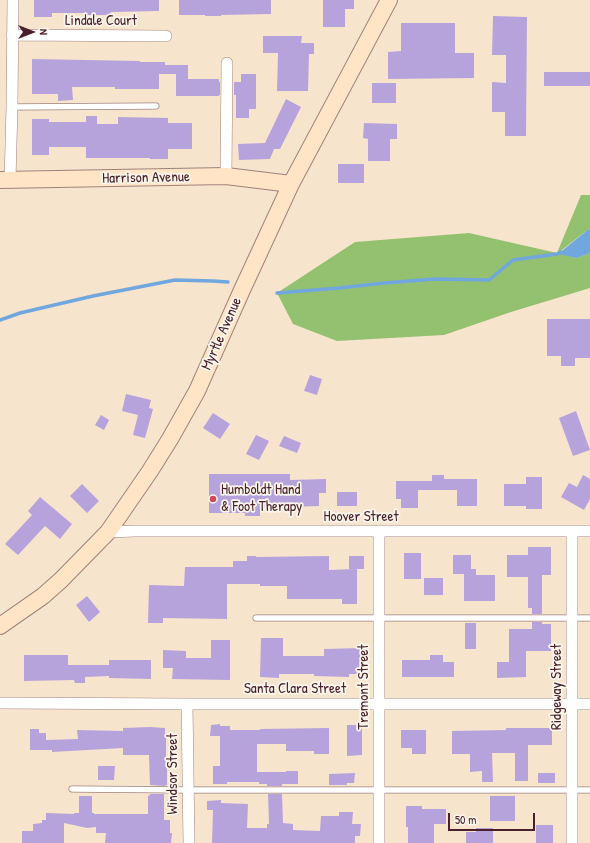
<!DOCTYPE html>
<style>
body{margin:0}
#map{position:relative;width:590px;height:843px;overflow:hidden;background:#f7e4cd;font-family:"Patrick Hand",sans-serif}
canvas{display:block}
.north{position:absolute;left:12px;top:12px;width:40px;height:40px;-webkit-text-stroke:3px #fbf7ec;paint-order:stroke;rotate:90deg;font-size:11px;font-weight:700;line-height:16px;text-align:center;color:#4a1f2b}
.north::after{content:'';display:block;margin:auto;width:14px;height:18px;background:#4a1f2b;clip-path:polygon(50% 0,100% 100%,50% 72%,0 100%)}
.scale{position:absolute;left:448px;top:813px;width:87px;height:18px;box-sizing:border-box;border:2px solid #4a1f2b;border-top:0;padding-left:5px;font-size:12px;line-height:14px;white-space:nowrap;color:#4a1f2b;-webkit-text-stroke:3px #fbf7ec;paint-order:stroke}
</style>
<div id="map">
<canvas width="590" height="843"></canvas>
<div class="north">N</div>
<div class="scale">50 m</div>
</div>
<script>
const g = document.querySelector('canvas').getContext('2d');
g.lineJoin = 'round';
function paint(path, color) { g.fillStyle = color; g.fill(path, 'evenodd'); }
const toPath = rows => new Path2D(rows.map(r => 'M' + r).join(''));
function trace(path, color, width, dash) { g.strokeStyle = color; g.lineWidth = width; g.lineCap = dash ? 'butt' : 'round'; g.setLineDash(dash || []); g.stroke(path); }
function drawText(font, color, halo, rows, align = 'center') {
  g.font = font + ' "Patrick Hand",sans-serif'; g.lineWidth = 3.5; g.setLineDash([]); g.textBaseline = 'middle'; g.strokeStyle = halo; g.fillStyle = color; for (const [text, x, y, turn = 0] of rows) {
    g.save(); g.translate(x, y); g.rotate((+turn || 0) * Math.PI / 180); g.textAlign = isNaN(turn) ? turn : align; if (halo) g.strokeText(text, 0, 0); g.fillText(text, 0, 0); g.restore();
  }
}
const green = toPath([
 [581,195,590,195,590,228,558,253,577,258,590,253,590,288,511,312,444,335,337,341,293,324,277,293,355,242,469,233,557,253]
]);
const water = toPath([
 [590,228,590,253,577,258,558,254]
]);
const stream = toPath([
 [277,293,339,288,384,283,435,279,489,280,513,260,557,254,561,252],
 [0,320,20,313,93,296,175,280,213,281,228,282]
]);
const building = toPath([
 [34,0,159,0,159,11,111,12,111,15,86,15,86,13,52,13,52,17,34,17],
 [179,0,271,0,271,14,221,15,221,16,205,16,205,15,179,15],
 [323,0,354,0,354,9,345,9,345,27,323,27],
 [493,16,527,17,526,136,505,136,505,112,492,112,492,82,506,83,506,55,492,55],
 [401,23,455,23,455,53,474,53,474,78,388,79,388,52,401,51],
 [263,36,302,36,301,43,314,43,314,54,309,54,308,91,277,91,278,53,263,53],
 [32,59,140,61,140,62,165,62,165,65,188,65,188,79,219,79,219,82,220,82,220,95,219,95,219,96,176,96,176,74,159,74,159,89,115,89,115,87,72,87,73,100,58,101,58,94,32,94],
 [544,72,590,72,590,86,544,86],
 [241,74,256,74,256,109,249,109,249,118,236,118,236,95,234,95,234,82,241,82],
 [372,83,396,83,396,103,372,103],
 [286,99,301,107,280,149,274,149,270,159,239,160,238,144,265,143],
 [86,116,97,116,97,124,118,124,118,117,168,118,168,123,192,123,192,149,168,149,168,159,150,159,150,158,86,158,86,147,49,147,49,155,32,155,32,119,49,119,49,122,86,122],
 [364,123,397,124,397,139,390,139,390,161,368,161,368,139,363,138],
 [338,164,364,164,364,183,338,183],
 [547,319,590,319,590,358,575,358,575,366,561,366,561,356,547,356],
 [310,375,322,379,317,395,304,391],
 [126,394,151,400,149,408,153,409,145,438,133,435,138,415,122,411],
 [576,411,590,450,573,456,559,418],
 [213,413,230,424,220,439,203,428],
 [101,415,109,420,104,430,95,425],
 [256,435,269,441,259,460,246,454],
 [284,436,301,443,297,453,279,446],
 [209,474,290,474,290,480,326,479,326,493,319,493,319,506,290,507,290,508,260,508,260,516,245,516,245,513,209,513],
 [432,475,444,475,444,479,477,479,477,506,457,506,457,490,418,490,418,508,401,508,401,499,396,499,396,481,432,481],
 [583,475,590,479,590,499,584,510,561,497,569,483,577,487],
 [526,477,542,477,542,509,526,509,526,506,504,506,504,484,526,484],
 [82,484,99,501,87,513,70,496],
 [337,492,357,492,357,506,337,506],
 [40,497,72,524,60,539,45,526,18,555,5,544,32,515,28,511],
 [528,547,551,547,551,575,542,575,542,614,532,614,532,608,528,608,528,577,507,577,507,555,528,555],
 [404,553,421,553,421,579,404,579],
 [453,555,471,555,471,569,476,569,476,575,495,575,495,601,464,601,464,574,453,574],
 [247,556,256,556,256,557,329,556,329,570,355,569,349,569,349,556,364,556,364,569,357,569,357,604,342,604,342,599,287,599,287,586,260,586,260,584,227,584,227,619,163,618,163,623,148,623,149,585,184,586,185,567,233,567,233,561,247,561],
 [424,578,443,578,443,595,424,595],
 [87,596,100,612,89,622,76,605],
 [532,622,542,622,542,624,551,624,551,651,526,651,526,677,497,678,497,662,509,662,509,629,532,629],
 [465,623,476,623,476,649,465,649],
 [261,638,283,638,283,656,324,656,324,649,362,648,362,674,349,674,349,677,314,676,314,674,279,674,279,678,260,677],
 [211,640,230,640,230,680,172,679,173,668,163,668,163,650,186,651,186,658,211,658],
 [24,655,68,655,68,665,109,665,109,660,151,660,151,679,109,678,109,676,85,677,85,683,75,683,74,680,24,681],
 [430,655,443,655,443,662,454,662,454,677,402,677,402,660,430,660],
 [220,724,220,726,230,726,230,730,260,730,260,729,329,728,329,754,314,754,314,751,286,751,286,744,257,744,257,772,286,772,286,771,298,771,298,784,282,784,282,786,267,786,267,784,259,784,259,782,227,782,227,784,213,784,213,766,220,766,220,736,210,736,211,725],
 [347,725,362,725,362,755,347,756],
 [150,727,165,728,165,735,166,735,166,767,167,767,167,785,164,786,150,785,149,755,123,755,123,748,52,752,52,750,30,750,30,729,39,729,39,733,46,733,46,740,78,739,77,730,123,731,123,728],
 [506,728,552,728,552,745,528,745,528,781,515,781,515,753,492,753,493,782,482,782,482,771,470,772,470,754,452,754,452,731,506,730],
 [401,730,426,730,426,754,412,754,412,748,401,748],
 [98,766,115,766,114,780,98,780],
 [355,773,354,783,347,783,347,785,329,785,329,774],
 [538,773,555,773,555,783,538,783],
 [150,794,164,794,164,820,170,820,170,833,172,833,171,843,105,843,106,833,96,833,96,827,87,828,64,823,64,843,22,843,22,831,33,831,33,824,42,823,42,820,46,820,46,813,74,814,74,813,79,813,79,796,92,796,92,813,94,813,94,814,148,814,148,796,150,795],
 [268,794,282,794,283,823,293,824,293,830,320,831,321,816,339,816,339,812,353,812,352,824,361,824,360,836,355,836,355,843,212,843,213,810,207,810,207,801,221,800,221,803,248,804,247,828,267,828,267,824,269,824],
 [490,796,515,796,515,821,490,821],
 [406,806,422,806,422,809,446,809,446,824,434,824,434,843,408,843,408,827,406,827],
 [536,825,553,825,553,843,536,843],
 [476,828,493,828,493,843,466,843,466,832,476,832]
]);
const service = toPath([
 [12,107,156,106],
 [256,618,590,618],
 [72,789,188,790,590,790]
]);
const minor = toPath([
 [12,35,166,36],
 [226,176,227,63],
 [10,180,12,107,13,0],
 [572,531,572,843],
 [108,532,135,531,590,531],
 [379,532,379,843],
 [0,703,187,704,590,704],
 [187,704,189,843]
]);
const secondary = toPath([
 [0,180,226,176,291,184],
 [0,626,43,596,61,580,108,532,150,471,170,439,197,391,242,290,291,184,389,0]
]);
const markers = [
 [213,499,4,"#d1495b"]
];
const streetNames = [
 ["Lindale Court",101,21],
 ["Harrison Avenue",146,178,-1],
 ["Myrtle Avenue",222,334,-66],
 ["Hoover Street",361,517],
 ["Tremont Street",364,687,-90],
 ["Ridgeway Street",557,687,-90],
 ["Santa Clara Street",295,689],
 ["Windsor Street",173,774,-90]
];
const poiNames = [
 ["Humboldt Hand",221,490],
 ["& Foot Therapy",221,507]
];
paint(green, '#94c16f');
paint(water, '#70a7de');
trace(stream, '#70a7de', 3.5);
paint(building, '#b7a3dc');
trace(service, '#a0827c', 7);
trace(minor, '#a0827c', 12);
trace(secondary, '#a0827c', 18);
trace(service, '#fff', 5.5);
trace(minor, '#fff', 11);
trace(secondary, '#ffe4c6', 16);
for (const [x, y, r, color] of markers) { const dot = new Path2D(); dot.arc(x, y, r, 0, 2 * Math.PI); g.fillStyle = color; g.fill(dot); trace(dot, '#fbf7ec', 1.5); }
drawText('15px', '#4a1f2b', '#fbf7ec', streetNames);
drawText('15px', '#4a1f2b', '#fbf7ec', poiNames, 'left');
</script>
